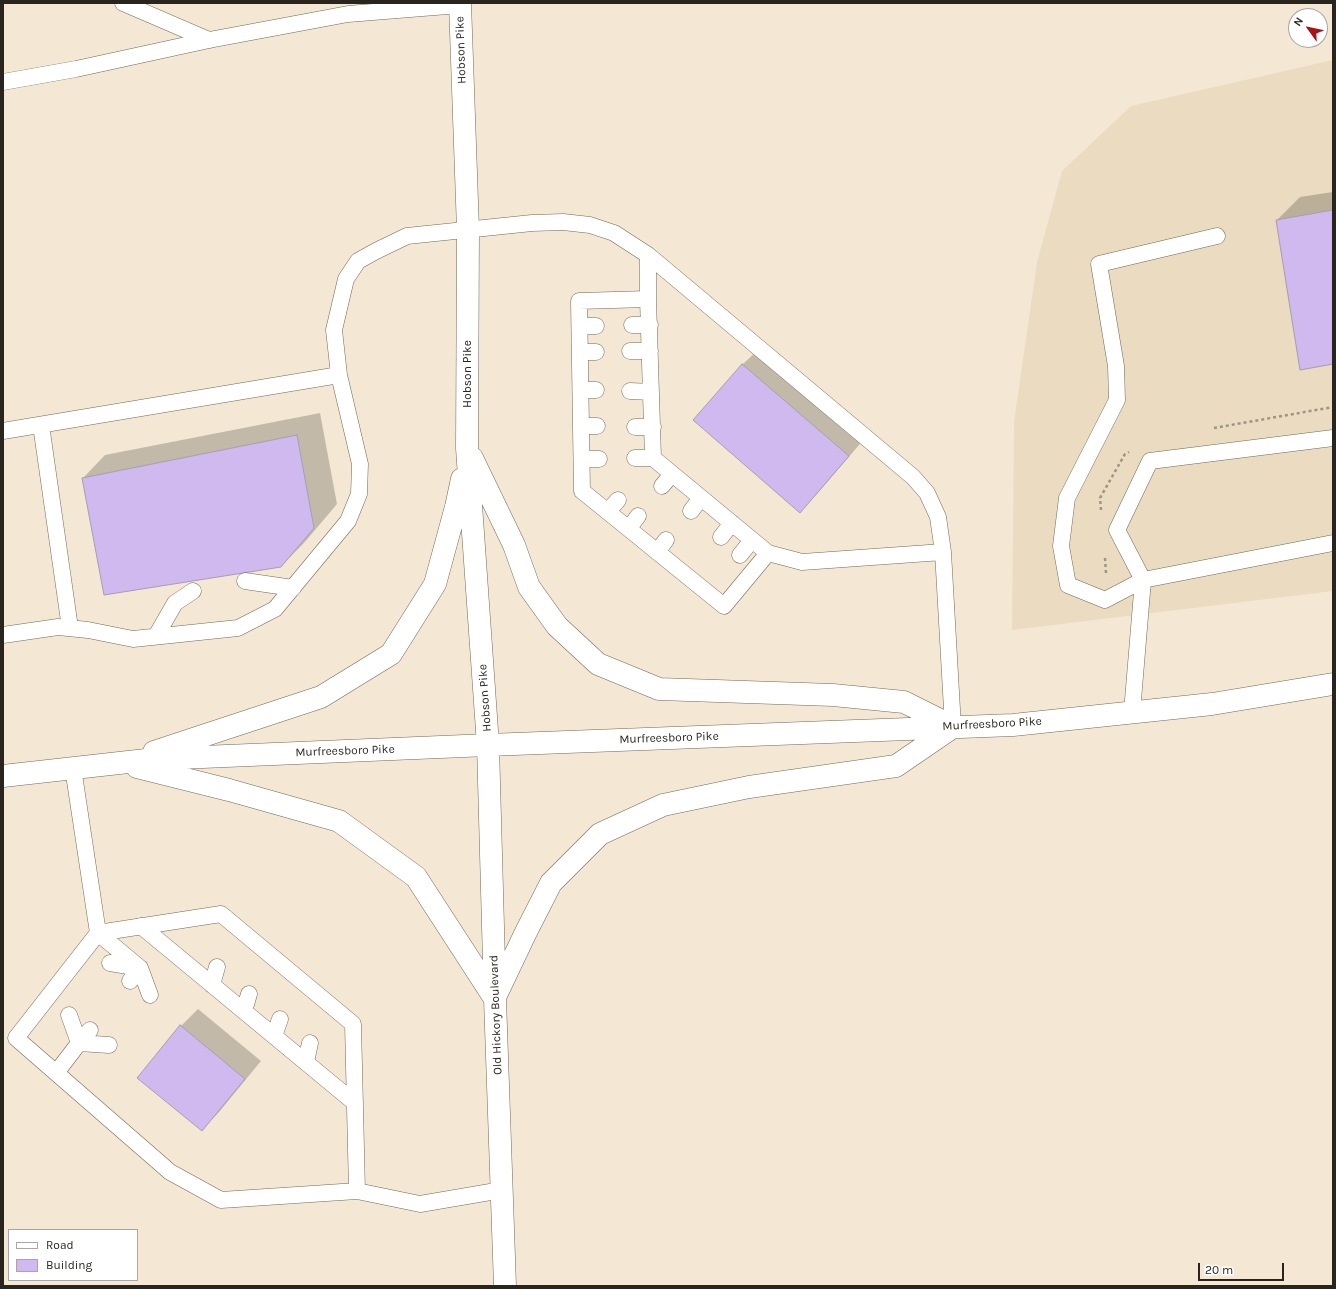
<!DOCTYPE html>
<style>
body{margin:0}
#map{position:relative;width:1336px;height:1289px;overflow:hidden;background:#f4e8d4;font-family:Karla,sans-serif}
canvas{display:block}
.frame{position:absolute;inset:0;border:4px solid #29241d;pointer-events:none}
.legend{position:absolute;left:8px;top:1229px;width:130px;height:52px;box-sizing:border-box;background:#fff;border:1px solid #a9a7a5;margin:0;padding:5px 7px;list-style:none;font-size:12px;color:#29241d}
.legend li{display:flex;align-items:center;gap:8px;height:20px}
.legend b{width:20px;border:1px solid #a9a7a5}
.north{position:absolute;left:1288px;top:8px;width:40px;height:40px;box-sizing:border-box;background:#fff;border:1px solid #a9a7a5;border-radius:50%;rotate:303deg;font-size:11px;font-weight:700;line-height:16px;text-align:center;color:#29241d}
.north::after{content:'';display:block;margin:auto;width:14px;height:18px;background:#a8131a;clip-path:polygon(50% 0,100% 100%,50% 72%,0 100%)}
.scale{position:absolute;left:1198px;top:1263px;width:86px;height:18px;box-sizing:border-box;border:2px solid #29241d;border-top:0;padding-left:5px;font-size:12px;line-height:14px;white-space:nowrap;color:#29241d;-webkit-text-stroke:3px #fff;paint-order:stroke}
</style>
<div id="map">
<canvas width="1336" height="1289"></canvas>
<div class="frame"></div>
<ul class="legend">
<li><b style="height:5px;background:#fff"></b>Road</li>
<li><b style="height:11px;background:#d0b9ef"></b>Building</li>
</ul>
<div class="north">N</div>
<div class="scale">20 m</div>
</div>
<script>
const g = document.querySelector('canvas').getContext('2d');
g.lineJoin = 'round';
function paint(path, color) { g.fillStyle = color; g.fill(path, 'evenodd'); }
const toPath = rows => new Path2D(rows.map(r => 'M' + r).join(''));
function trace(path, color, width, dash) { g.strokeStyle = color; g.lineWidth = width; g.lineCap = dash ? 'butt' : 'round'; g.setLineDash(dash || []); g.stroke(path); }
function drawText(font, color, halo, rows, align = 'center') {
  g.font = font + ' Karla,sans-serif'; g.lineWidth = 3; g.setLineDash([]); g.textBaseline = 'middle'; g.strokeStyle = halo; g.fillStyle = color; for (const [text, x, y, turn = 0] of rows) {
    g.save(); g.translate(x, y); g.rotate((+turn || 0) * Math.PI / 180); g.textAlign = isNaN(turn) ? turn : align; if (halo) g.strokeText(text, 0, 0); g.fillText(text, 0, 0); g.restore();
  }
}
const built = toPath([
 [1333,60,1333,591,1012,630,1014,422,1037,262,1062,171,1131,106]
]);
const shadow = toPath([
 [1333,192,1333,363,1277,220,1300,197],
 [760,348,865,438,817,494,800,511,742,365],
 [320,413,337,504,304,543,281,566,83,478,105,455],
 [198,1009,261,1061,219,1112,202,1130,181,1026]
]);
const building = toPath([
 [1333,210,1333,364,1300,370,1276,220,1333,210],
 [742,364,849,456,800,513,693,420,742,364],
 [297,435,314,528,281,567,104,595,82,478,297,435],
 [180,1025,245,1079,202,1131,137,1078,180,1025]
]);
const path = toPath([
 [1214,428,1333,407],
 [1101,510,1100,498,1125,454,1129,452],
 [1105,558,1106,573]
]);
const lane = toPath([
 [123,3,209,40],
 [3,82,76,69,209,40,348,14,460,5],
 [1217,236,1099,264,1116,366,1117,400,1067,498,1061,546,1068,585,1105,600,1143,580,1333,543],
 [648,255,648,299],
 [632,325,650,325],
 [580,326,596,326],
 [630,351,650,351],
 [580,352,596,352],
 [581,390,596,390],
 [630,391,651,392],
 [41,425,70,628],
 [581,426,597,426],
 [635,427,653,427],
 [3,431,339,375],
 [635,458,653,458],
 [582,459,599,459],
 [662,486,672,474],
 [608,511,618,500],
 [691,511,701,498],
 [629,528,638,516],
 [721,537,732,523],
 [657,552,666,540],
 [768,553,724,606,582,491,579,301,648,299,653,458,768,553,802,562,943,552],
 [740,555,752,540],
 [245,581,293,588],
 [3,635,58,627,88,630,133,639,238,628,275,609,348,521,359,494,360,464,339,375,334,330,346,279,358,261,376,251,407,236,532,223,563,222,590,225,614,233,648,255,913,477,927,493,938,517,943,552,953,727],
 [156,636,175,603,193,591],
 [1132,712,1143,580,1117,530,1150,461,1333,438],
 [73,768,98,933,221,914,353,1024,357,1191,420,1204,502,1190],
 [141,926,355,1103],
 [110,963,140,968,150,995],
 [130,981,140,968,98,933,16,1038,170,1172,221,1200,357,1191],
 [212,985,217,967],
 [244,1011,249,994],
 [69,1015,79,1043,90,1030],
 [274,1036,280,1019],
 [306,1062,310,1043],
 [56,1073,79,1043,109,1045]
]);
const primary = toPath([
 [460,3,468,230,467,448,488,745,495,999,505,1286],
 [472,458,514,545,529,587,557,626,598,664,659,689,833,695,904,702,952,726],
 [154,752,321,697,391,654,435,584,456,507,462,479],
 [137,767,229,790,339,821,416,877,495,999],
 [3,776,155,759,488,745,1013,725,1212,704,1333,684],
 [496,995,526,932,551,883,600,834,663,805,749,787,896,766,953,727]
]);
const streetNames = [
 ["Hobson Pike",461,50,-92],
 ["Hobson Pike",468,374,-90],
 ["Hobson Pike",485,698,-94],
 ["Murfreesboro Pike",992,724,-3],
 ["Murfreesboro Pike",669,738,-2],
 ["Murfreesboro Pike",345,751,-2],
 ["Old Hickory Boulevard",496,1015,-92]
];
paint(built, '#ebdbc1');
paint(shadow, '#0003');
paint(building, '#d0b9ef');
trace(building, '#a59db0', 1);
trace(lane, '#726857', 17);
trace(primary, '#726857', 23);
trace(path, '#9d9486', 2.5, [3, 3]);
trace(lane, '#fff', 16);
trace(primary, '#fff', 22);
drawText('12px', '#29241d', '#fff', streetNames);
</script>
